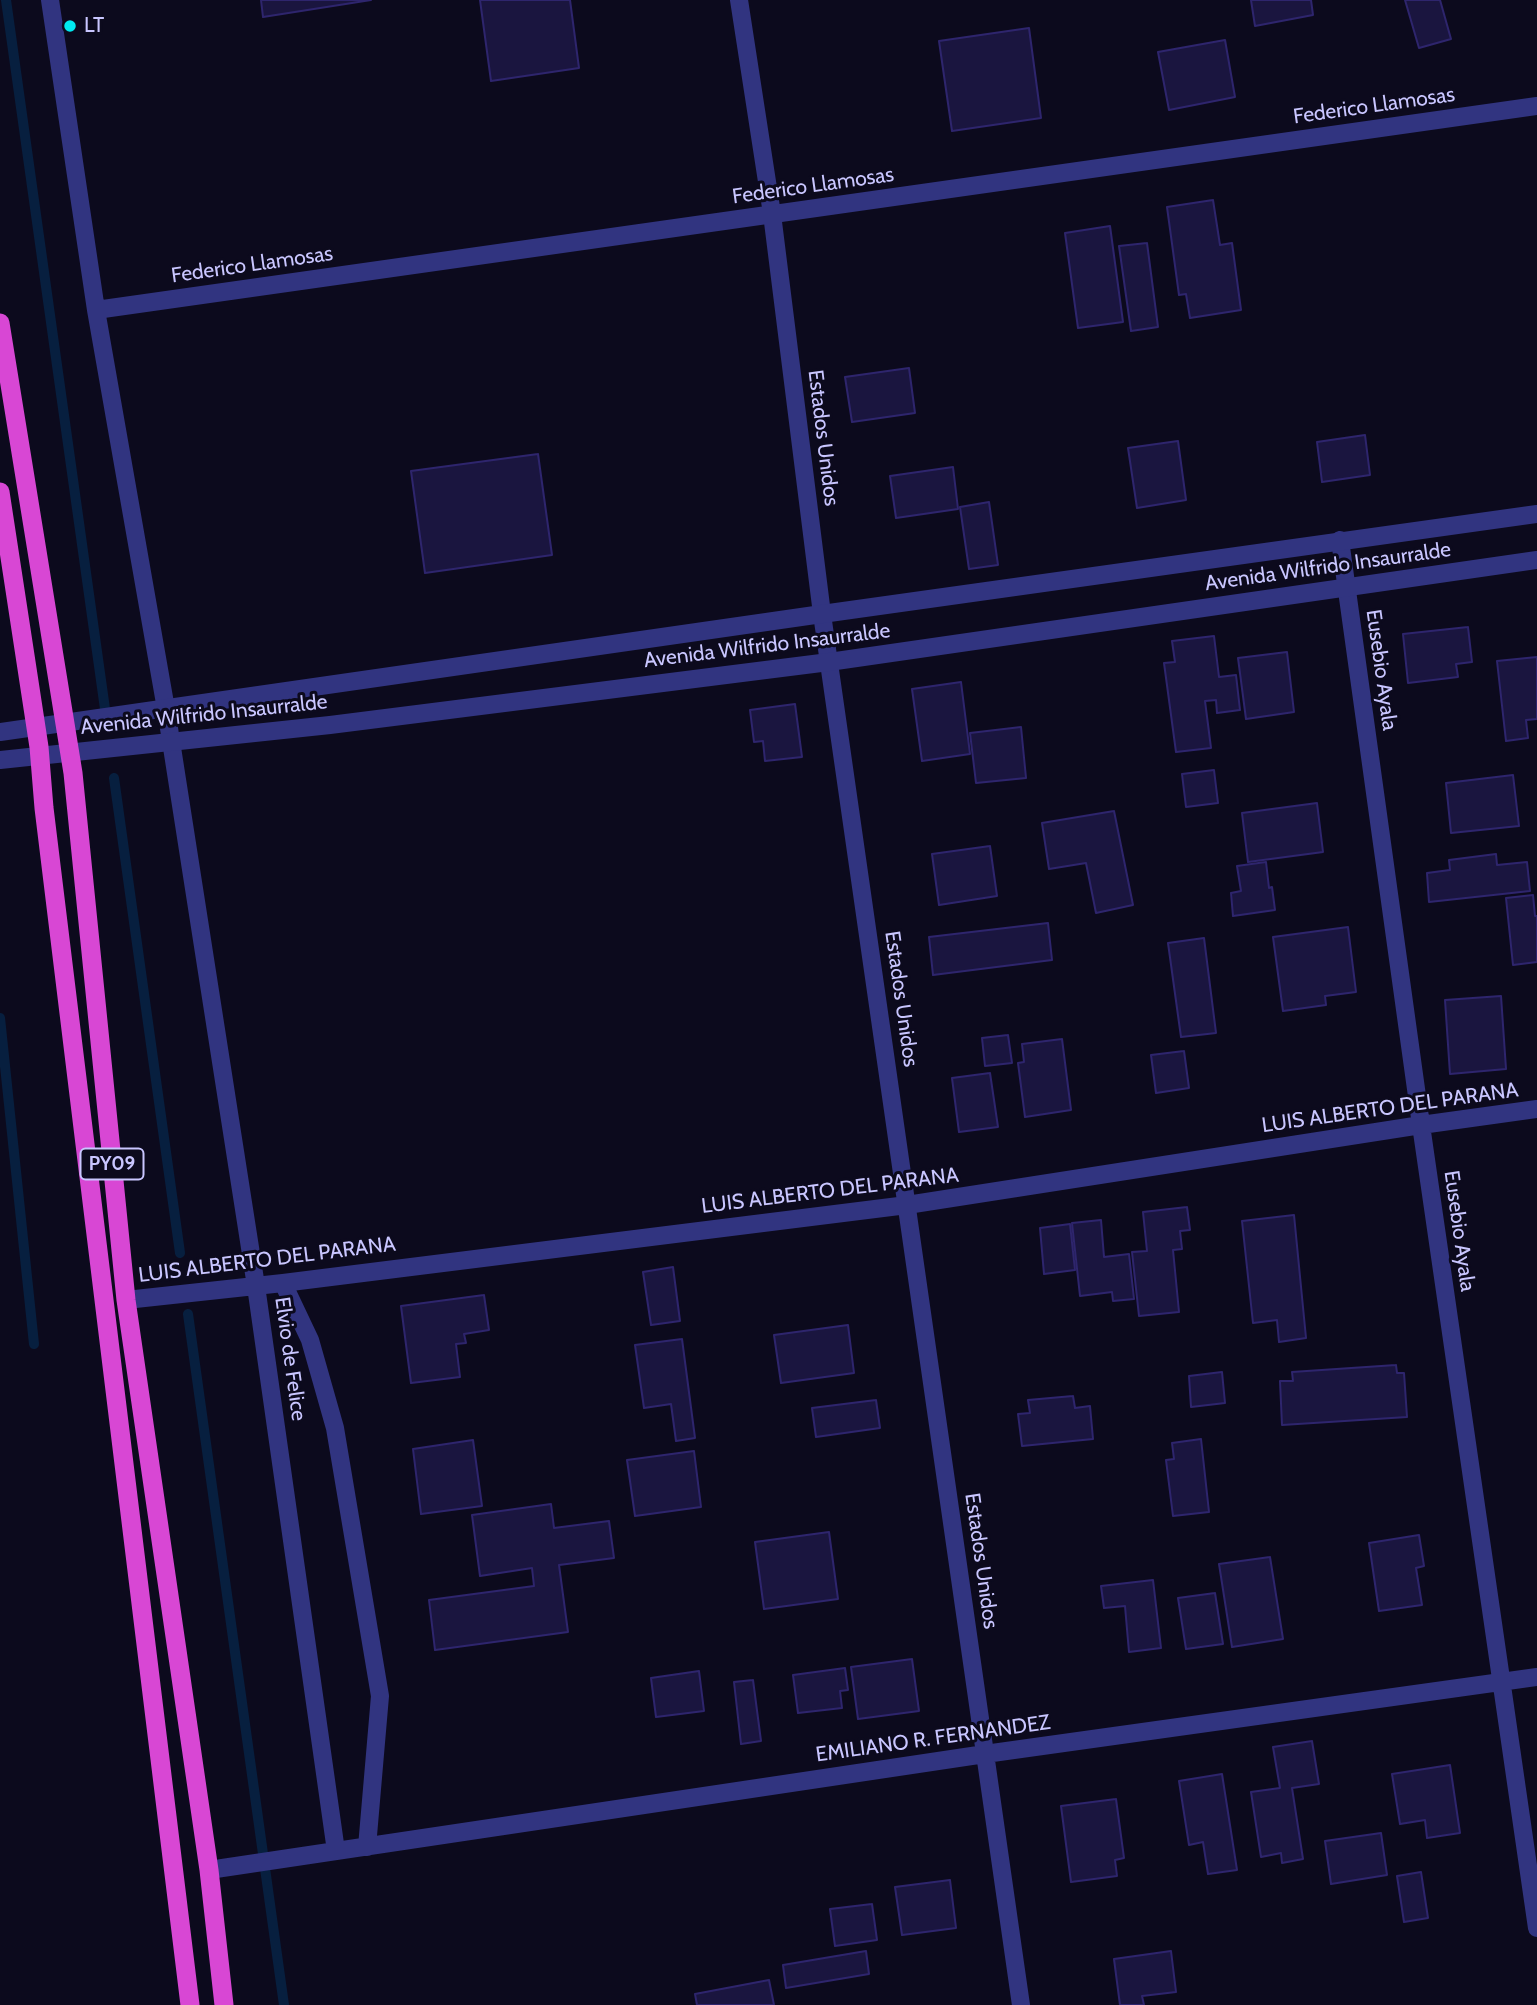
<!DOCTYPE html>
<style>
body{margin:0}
canvas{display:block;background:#0c0a1d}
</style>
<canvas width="1537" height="2005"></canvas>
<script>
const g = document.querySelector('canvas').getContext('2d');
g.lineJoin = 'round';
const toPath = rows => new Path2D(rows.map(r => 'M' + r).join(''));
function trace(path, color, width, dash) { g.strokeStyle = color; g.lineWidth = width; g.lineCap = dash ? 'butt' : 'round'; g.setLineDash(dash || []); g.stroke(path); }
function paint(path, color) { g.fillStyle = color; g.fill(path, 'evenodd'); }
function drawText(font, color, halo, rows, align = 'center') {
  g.font = font + ' Cabin,sans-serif'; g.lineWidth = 6; g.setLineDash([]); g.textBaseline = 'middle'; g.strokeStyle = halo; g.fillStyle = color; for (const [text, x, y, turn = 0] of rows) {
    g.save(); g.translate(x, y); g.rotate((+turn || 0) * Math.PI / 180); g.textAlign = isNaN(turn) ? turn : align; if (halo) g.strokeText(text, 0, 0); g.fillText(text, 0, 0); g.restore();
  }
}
const stream = toPath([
 [6,0,106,716],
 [114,778,180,1253],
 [0,1018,34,1344],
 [188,1314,284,2005]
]);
const building = toPath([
 [261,0,371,0,263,17,261,0],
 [480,0,570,0,579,68,491,81,480,0],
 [1251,0,1311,0,1313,15,1255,26,1251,0],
 [1405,0,1440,0,1451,39,1419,48,1405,0],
 [1029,28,1041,118,952,131,939,41,1029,28],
 [1225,40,1235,97,1169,110,1158,52,1225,40],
 [1213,200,1220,245,1232,243,1241,310,1190,318,1186,294,1179,295,1167,207,1213,200],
 [1110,226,1123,322,1078,328,1065,233,1110,226],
 [1147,243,1158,327,1131,331,1119,246,1147,243],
 [909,368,915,413,852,422,845,377,909,368],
 [1365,435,1370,475,1322,482,1317,442,1365,435],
 [1178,441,1186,500,1137,508,1128,448,1178,441],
 [538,454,552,555,425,573,411,471,538,454],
 [953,467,958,509,896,518,890,476,953,467],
 [989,502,998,565,969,569,960,507,989,502],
 [1468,627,1472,662,1456,664,1458,677,1408,683,1403,634,1468,627],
 [1214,636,1219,677,1236,675,1240,710,1217,713,1216,700,1205,701,1211,748,1176,752,1164,663,1175,662,1172,641,1214,636],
 [1287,652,1294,712,1246,719,1238,658,1287,652],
 [1537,657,1537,719,1526,720,1528,738,1506,741,1497,661,1537,657],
 [961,682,970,754,922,761,912,689,961,682],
 [795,704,802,757,765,761,763,741,754,742,750,710,795,704],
 [1021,727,1026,778,976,783,970,733,1021,727],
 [1214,770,1218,803,1186,807,1182,774,1214,770],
 [1513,775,1519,826,1451,833,1446,783,1513,775],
 [1317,803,1323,852,1248,862,1242,813,1317,803],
 [1114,811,1133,905,1096,913,1086,863,1049,869,1042,823,1114,811],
 [990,846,997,896,939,905,932,854,990,846],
 [1496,854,1497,865,1527,862,1530,891,1429,902,1427,873,1450,870,1449,860,1496,854],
 [1266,862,1269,888,1272,887,1275,910,1233,916,1231,893,1241,891,1237,866,1266,862],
 [1533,895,1535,916,1537,916,1537,962,1513,965,1506,898,1533,895],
 [1048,923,1052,960,933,975,929,937,1048,923],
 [1348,927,1356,992,1325,996,1326,1005,1283,1011,1273,937,1348,927],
 [1204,938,1216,1033,1181,1037,1168,943,1204,938],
 [1501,996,1506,1069,1450,1074,1445,1000,1501,996],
 [1008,1035,1012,1063,985,1066,982,1038,1008,1035],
 [1062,1039,1071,1110,1025,1117,1018,1063,1024,1062,1022,1044,1062,1039],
 [1184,1051,1189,1088,1156,1093,1151,1055,1184,1051],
 [990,1073,998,1127,959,1132,952,1078,990,1073],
 [1187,1207,1190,1230,1180,1231,1182,1249,1173,1250,1179,1312,1139,1316,1132,1252,1147,1251,1143,1212,1187,1207],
 [1294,1215,1306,1338,1279,1342,1277,1320,1253,1323,1242,1221,1294,1215],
 [1101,1220,1104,1257,1129,1254,1134,1299,1113,1301,1112,1292,1080,1296,1072,1223,1101,1220],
 [1070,1224,1075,1270,1044,1274,1040,1228,1070,1224],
 [673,1267,680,1321,651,1325,643,1272,673,1267],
 [484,1295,489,1330,464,1334,466,1343,456,1344,460,1377,411,1383,401,1306,484,1295],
 [848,1325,854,1373,781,1383,774,1335,848,1325],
 [682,1339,695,1438,676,1441,671,1404,644,1408,635,1345,682,1339],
 [1396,1365,1397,1373,1404,1373,1407,1417,1282,1425,1280,1381,1293,1381,1292,1372,1396,1365],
 [1222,1372,1225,1403,1191,1407,1189,1376,1222,1372],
 [1073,1396,1075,1408,1090,1406,1093,1439,1022,1446,1018,1414,1030,1413,1028,1400,1073,1396],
 [876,1400,880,1428,816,1437,812,1408,876,1400],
 [1201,1439,1209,1512,1173,1516,1166,1460,1174,1459,1172,1443,1201,1439],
 [473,1440,482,1506,421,1514,413,1449,473,1440],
 [694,1451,701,1507,635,1516,627,1460,694,1451],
 [551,1504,554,1528,609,1521,614,1558,559,1565,568,1632,435,1650,429,1600,534,1586,532,1568,480,1576,472,1515,551,1504],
 [829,1532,838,1599,764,1609,755,1542,829,1532],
 [1419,1535,1424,1566,1416,1568,1422,1605,1379,1611,1369,1543,1419,1535],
 [1270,1557,1283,1639,1232,1647,1219,1564,1270,1557],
 [1153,1580,1161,1648,1129,1652,1125,1606,1104,1608,1101,1586,1153,1580],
 [1215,1593,1223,1644,1186,1649,1178,1598,1215,1593],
 [912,1659,919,1711,858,1719,851,1667,912,1659],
 [845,1668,848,1690,840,1691,842,1708,798,1713,793,1675,845,1668],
 [699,1671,704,1711,656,1717,651,1678,699,1671],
 [753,1680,761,1741,741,1744,734,1682,753,1680],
 [1312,1741,1319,1784,1292,1788,1303,1859,1282,1863,1281,1853,1261,1857,1251,1792,1280,1788,1273,1747,1312,1741],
 [1450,1765,1460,1833,1427,1838,1425,1820,1400,1824,1392,1774,1450,1765],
 [1222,1774,1237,1870,1208,1874,1203,1842,1189,1845,1179,1781,1222,1774],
 [1116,1799,1124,1858,1115,1860,1117,1876,1071,1882,1061,1806,1116,1799],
 [1381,1833,1387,1875,1331,1884,1325,1841,1381,1833],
 [1421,1872,1428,1918,1404,1922,1397,1876,1421,1872],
 [950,1880,956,1928,902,1935,895,1887,950,1880],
 [872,1904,877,1940,835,1946,830,1909,872,1904],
 [866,1951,869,1974,786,1988,783,1965,866,1951],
 [1171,1951,1176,1992,1142,1996,1144,2005,1120,2005,1114,1959,1171,1951],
 [769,1980,774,2005,697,2005,695,1994,769,1980]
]);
const minor = toPath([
 [50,0,96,310,166,709,256,1286,336,1851],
 [739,0,772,214,822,614,1021,2005],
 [96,310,1537,106],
 [1340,540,1421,1125,1537,1928],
 [283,1283,310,1340,335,1428,380,1696,367,1847],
 [126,1300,283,1283,907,1205,1421,1125,1537,1109],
 [209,1870,985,1754,1537,1677]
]);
const tertiary = toPath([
 [0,732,822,614,1537,514],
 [0,760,330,725,829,662,1537,560]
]);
const trunk = toPath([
 [0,323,73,773,126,1300,209,1870,224,2005],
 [0,492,39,747,44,808,190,2005]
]);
const markers = [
 [70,26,7,"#00eaf1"]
];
const shields = [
 [112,1164,63]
];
const shieldNames = [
 ["PY09",112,1164]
];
const poiNames = [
 ["LT",84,26]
];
const streetNames = [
 ["Federico Llamosas",1374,106,-8],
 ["Federico Llamosas",813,186,-8],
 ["Federico Llamosas",252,265,-8],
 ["Estados Unidos",823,438,83],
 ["Avenida Wilfrido Insaurralde",1328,567,-8],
 ["Avenida Wilfrido Insaurralde",767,646,-7],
 ["Eusebio Ayala",1381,670,82],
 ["Avenida Wilfrido Insaurralde",204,715,-6],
 ["Estados Unidos",901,999,82],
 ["LUIS ALBERTO DEL PARANA",1390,1108,-8],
 ["LUIS ALBERTO DEL PARANA",830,1191,-7],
 ["Eusebio Ayala",1459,1231,82],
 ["LUIS ALBERTO DEL PARANA",267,1260,-7],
 ["Elvio de Felice",290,1359,82],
 ["Estados Unidos",981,1561,82],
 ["EMILIANO R. FERNANDEZ",933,1739,-8]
];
trace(stream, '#071f3f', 10);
paint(building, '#1a153f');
trace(building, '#2e256d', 2);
trace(minor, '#313480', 18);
trace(tertiary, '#313480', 18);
trace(trunk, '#d847d4', 19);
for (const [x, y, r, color] of markers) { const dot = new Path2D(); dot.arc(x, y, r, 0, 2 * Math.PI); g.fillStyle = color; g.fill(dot); trace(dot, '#0c0a1d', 2.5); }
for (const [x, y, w] of shields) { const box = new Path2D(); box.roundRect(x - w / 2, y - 15.5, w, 31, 5); g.fillStyle = '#0c0a1d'; g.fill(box); trace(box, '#c9c6ff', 2); }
drawText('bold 19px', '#c9c6ff', null, shieldNames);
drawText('21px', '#c9c6ff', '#0c0a1d', poiNames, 'left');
drawText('21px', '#c9c6ff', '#0c0a1d', streetNames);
</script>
